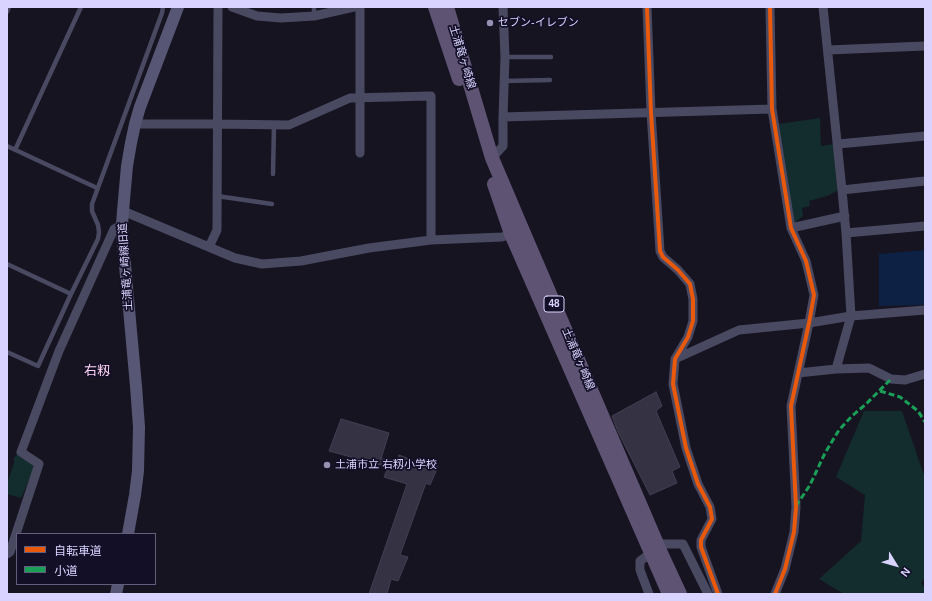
<!DOCTYPE html>
<meta charset="utf-8">
<style>
body{margin:0}
#map{position:relative;width:932px;height:601px;overflow:hidden;background:#161421;font-family:Arial,"Noto Sans JP",sans-serif}
canvas{display:block}
.frame{position:absolute;inset:0;border:8px solid #d9d4ff;pointer-events:none}
.legend{position:absolute;left:16px;top:533px;width:140px;height:52px;box-sizing:border-box;background:#130f26;border:1px solid #625e7d;margin:0;padding:5px 7px;list-style:none;font-size:12px;color:#d9d4ff}
.legend li{display:flex;align-items:center;gap:8px;height:20px}
.legend b{width:20px;border:1px solid #625e7d}
.north{position:absolute;left:876px;top:545px;width:40px;height:40px;-webkit-text-stroke:3px #130f26;paint-order:stroke;rotate:127deg;font-size:11px;font-weight:700;line-height:16px;text-align:center;color:#d9d4ff}
.north::after{content:'';display:block;margin:auto;width:14px;height:18px;background:#d9d4ff;clip-path:polygon(50% 0,100% 100%,50% 72%,0 100%)}
</style>
<div id="map">
<canvas width="932" height="601"></canvas>
<div class="frame"></div>
<ul class="legend">
<li><b style="height:5px;background:#e8590c"></b>自転車道</li>
<li><b style="height:5px;background:#1a9f57"></b>小道</li>
</ul>
<div class="north">N</div>
</div>
<script>
const g = document.querySelector('canvas').getContext('2d');
g.lineJoin = 'round';
function paint(path, color) { g.fillStyle = color; g.fill(path, 'evenodd'); }
const toPath = rows => new Path2D(rows.map(r => 'M' + r).join(''));
function trace(path, color, width, dash) { g.strokeStyle = color; g.lineWidth = width; g.lineCap = dash ? 'butt' : 'round'; g.setLineDash(dash || []); g.stroke(path); }
function drawText(font, color, halo, rows, align = 'center') {
  g.font = font + ' Arial,"Noto Sans JP",sans-serif'; g.lineWidth = 3.5; g.setLineDash([]); g.textBaseline = 'middle'; g.strokeStyle = halo; g.fillStyle = color; for (const [text, x, y, turn = 0] of rows) {
    g.save(); g.translate(x, y); g.rotate((+turn || 0) * Math.PI / 180); g.textAlign = isNaN(turn) ? turn : align; if (halo) g.strokeText(text, 0, 0); g.fillText(text, 0, 0); g.restore();
  }
}
const green = toPath([
 [820,118,821,146,835,144,839,190,827,196,809,201,810,206,802,208,803,216,793,224,779,124],
 [864,411,902,411,925,478,925,577,921,583,925,588,925,594,844,594,819,579,861,541,865,495,836,477],
 [18,453,36,465,21,498,7,494,7,484,14,463,14,458]
]);
const water = toPath([
 [925,250,925,304,921,305,879,306,879,254]
]);
const building = toPath([
 [656,392,662,406,656,411,680,467,672,471,677,483,650,495,618,432,612,416,656,392],
 [341,419,389,433,381,459,398,460,399,455,424,465,424,462,438,467,430,485,426,483,400,555,408,557,398,581,391,579,387,594,369,594,407,484,384,477,388,467,329,451,341,419]
]);
const lane = toPath([
 [314,7,314,16],
 [7,12,9,7],
 [505,57,551,57],
 [504,81,550,80],
 [7,146,97,188],
 [15,150,81,7],
 [273,174,274,125],
 [217,196,272,204],
 [7,264,71,294],
 [7,352,38,366,71,294,98,239,99,232,98,225,92,211,92,204,162,13,163,7]
]);
const street = toPath([
 [232,7,257,16,281,18,314,16,354,7],
 [503,7,505,57,503,117,772,109],
 [647,7,651,112,660,251,663,257,678,270,690,284,693,299,693,321,688,337,675,359,673,384,686,448,698,484,710,507,712,519,701,540,701,547,718,594],
 [770,7,772,109,791,228,806,261,814,295,809,323,791,406,796,507,794,532,785,569,775,594],
 [823,7,842,190,846,233,851,316,836,369],
 [828,50,925,46],
 [135,124,217,124,289,125,350,98,431,96,431,240],
 [838,144,925,136],
 [360,153,360,7],
 [492,158,503,146,503,117],
 [842,190,925,181],
 [123,211,235,258,262,264,301,261,369,248,431,240,502,237,515,233],
 [791,228,845,216],
 [846,233,925,226],
 [209,247,217,230,218,7],
 [675,359,739,330,809,323,851,316,925,310],
 [798,373,836,369,869,368,891,379,905,380,925,374],
 [658,544,683,544,708,594],
 [7,554,10,552,39,464,21,452,59,351,114,229,122,225],
 [649,594,640,570,640,561,651,553]
]);
const secondary = toPath([
 [128,534,135,495,138,471,139,427,136,386,123,243,122,225,123,211,127,166,131,143,135,124,140,107,178,7],
 [116,594,118,584]
]);
const primary = toPath([
 [435,7,459,79],
 [447,7,492,158,523,231,661,553,680,594],
 [494,184,511,234,669,594]
]);
const quiet = toPath([
 [880,391,900,397,918,411,925,422],
 [796,506,810,485,825,453,839,430,852,416,866,404,891,379]
]);
const cycleway = toPath([
 [647,7,651,112,660,251,663,257,678,270,690,284,693,299,693,321,688,337,675,359,673,384,686,448,698,484,710,507,712,519,701,540,701,547,718,594],
 [770,7,772,109,791,228,806,261,814,295,809,323,791,406,796,507,794,532,785,569,775,594]
]);
const markers = [
 [490,23,4,"#9591b1"],
 [327,465,4,"#9591b1"]
];
const shields = [
 [554,304,20]
];
const shieldNames = [
 ["48",554,304]
];
const poiNames = [
 ["セブン-イレブン",498,23],
 ["土浦市立 右籾小学校",335,465]
];
const streetNames = [
 ["土浦竜ヶ崎線",462,57,73],
 ["土浦竜ヶ崎線旧道",126,267,-94],
 ["土浦竜ヶ崎線",578,359,67]
];
const quarterNames = [
 ["右籾",97,371]
];
paint(green, '#132c2d');
paint(water, '#0d2144');
paint(building, '#343243');
trace(building, '#433f54', 1);
trace(lane, '#4a4962', 4.5);
trace(street, '#4a4962', 9);
trace(secondary, '#575674', 12);
trace(primary, '#5e5373', 14);
trace(quiet, '#1a9f57', 3, [6, 3]);
trace(cycleway, '#e8590c', 4);
for (const [x, y, r, color] of markers) { const dot = new Path2D(); dot.arc(x, y, r, 0, 2 * Math.PI); g.fillStyle = color; g.fill(dot); trace(dot, '#130f26', 1.5); }
for (const [x, y, w] of shields) { const box = new Path2D(); box.roundRect(x - w / 2, y - 8, w, 16, 3); g.fillStyle = '#130f26'; g.fill(box); trace(box, '#d9d4ff', 1); }
drawText('bold 10px', '#d9d4ff', null, shieldNames);
drawText('11px', '#d9d4ff', '#130f26', poiNames, 'left');
drawText('11px', '#d9d4ff', '#130f26', streetNames);
drawText('13px', '#ffd6f0', '#130f26', quarterNames);
</script>
